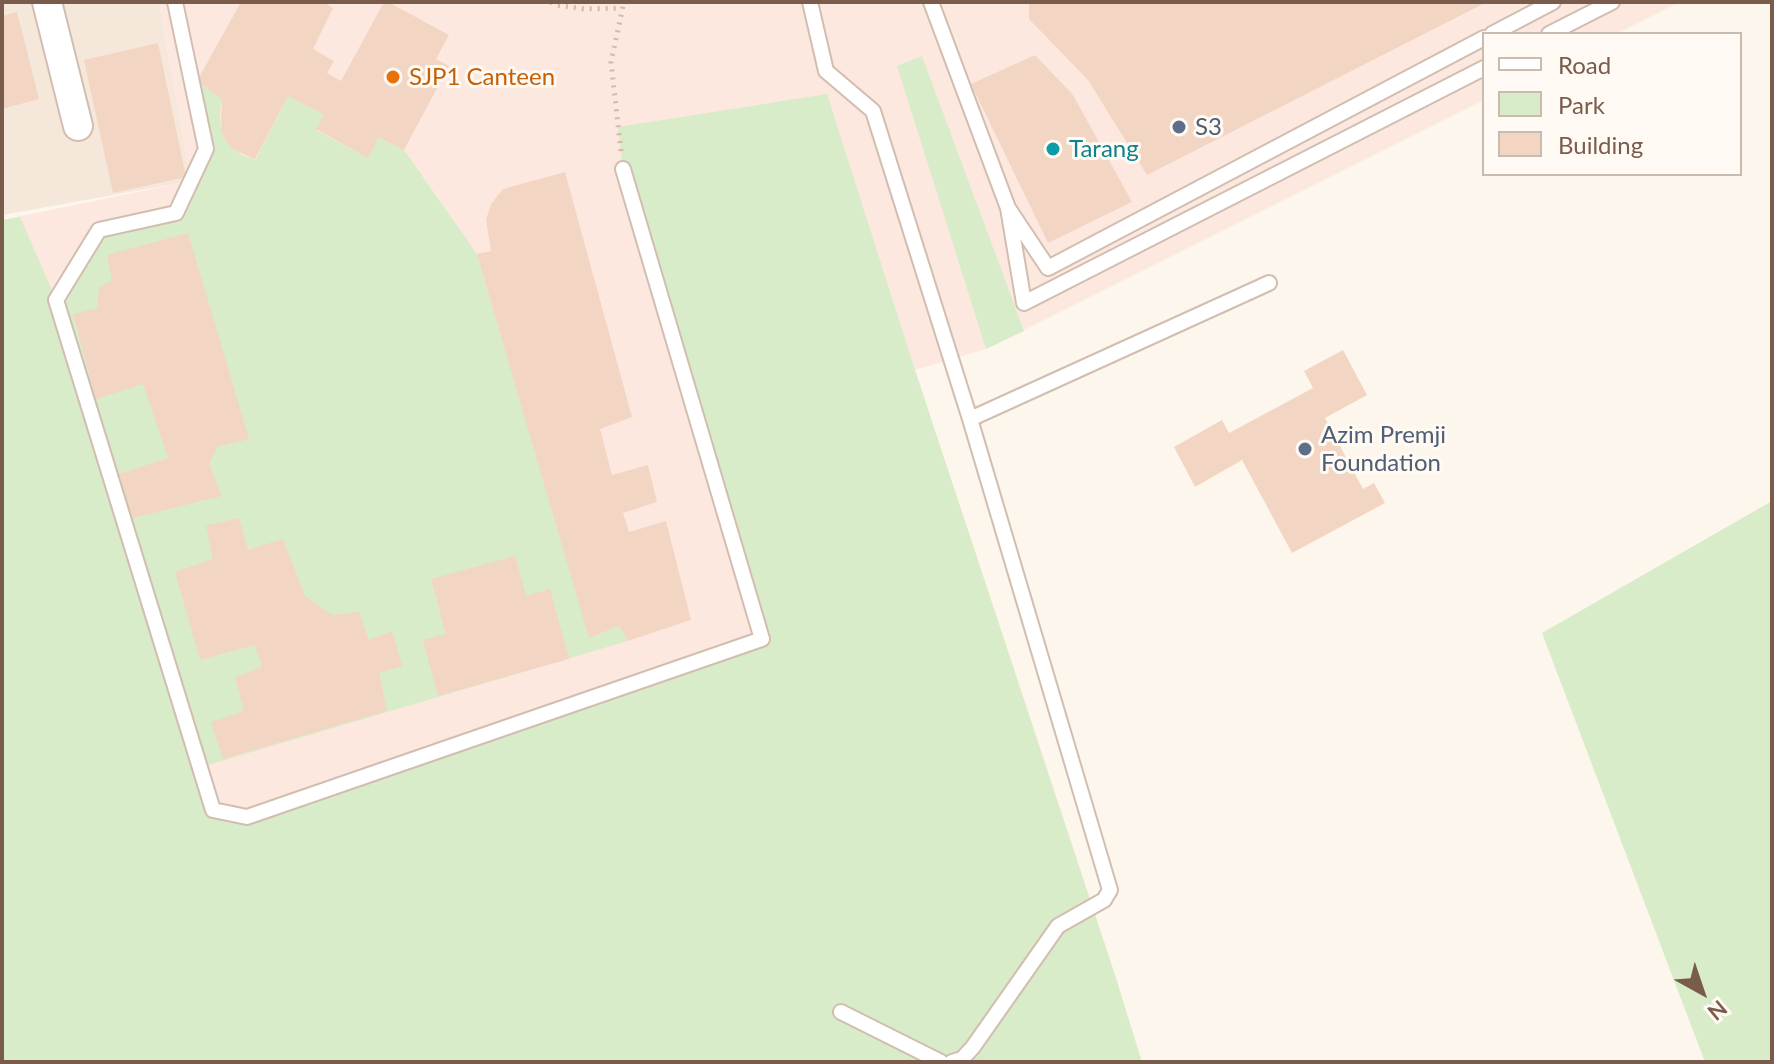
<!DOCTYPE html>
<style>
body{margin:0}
#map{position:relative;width:1774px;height:1064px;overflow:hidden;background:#fdf6ec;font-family:Lato,sans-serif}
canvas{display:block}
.frame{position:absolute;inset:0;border:4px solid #7a5c4d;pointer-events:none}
.legend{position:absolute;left:1482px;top:32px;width:260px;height:144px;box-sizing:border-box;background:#fffaf3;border:2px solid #cabbb1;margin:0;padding:10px 14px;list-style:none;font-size:24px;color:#7a5c4d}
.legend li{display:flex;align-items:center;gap:16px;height:40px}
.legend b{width:40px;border:2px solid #cabbb1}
.north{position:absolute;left:1662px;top:952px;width:80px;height:80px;-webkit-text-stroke:6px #fffaf3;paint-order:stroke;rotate:140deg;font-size:22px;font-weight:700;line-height:32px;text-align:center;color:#7a5c4d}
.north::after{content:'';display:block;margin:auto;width:28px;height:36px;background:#7a5c4d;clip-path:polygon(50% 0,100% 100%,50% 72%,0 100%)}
</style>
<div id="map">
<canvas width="1774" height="1064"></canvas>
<div class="frame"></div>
<ul class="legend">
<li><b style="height:10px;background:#fff"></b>Road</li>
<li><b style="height:22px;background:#d8ecc9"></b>Park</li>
<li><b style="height:22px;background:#f3d5c3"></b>Building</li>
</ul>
<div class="north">N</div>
</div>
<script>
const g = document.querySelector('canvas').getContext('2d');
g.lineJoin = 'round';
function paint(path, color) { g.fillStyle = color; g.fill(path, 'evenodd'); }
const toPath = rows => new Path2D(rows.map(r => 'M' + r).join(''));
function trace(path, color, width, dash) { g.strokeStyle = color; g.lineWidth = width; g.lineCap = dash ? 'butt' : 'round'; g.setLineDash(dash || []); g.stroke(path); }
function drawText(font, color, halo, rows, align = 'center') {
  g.font = font + ' Lato,sans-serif'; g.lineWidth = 6; g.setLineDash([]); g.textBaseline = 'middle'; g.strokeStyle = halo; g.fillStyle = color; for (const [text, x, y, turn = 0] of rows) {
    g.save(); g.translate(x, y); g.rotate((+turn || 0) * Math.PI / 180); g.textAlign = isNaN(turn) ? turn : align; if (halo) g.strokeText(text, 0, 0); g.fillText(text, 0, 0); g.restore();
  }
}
const residential = toPath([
 [2,2,159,2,191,181,2,215]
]);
const commercial = toPath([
 [159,2,1680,2,1616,34,1484,34,1484,100,986,349,915,370,1116,978,2,1062,2,220,190,181]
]);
const green = toPath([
 [922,56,1024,331,986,349,897,66],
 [197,81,222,99,220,114,221,130,226,142,234,150,244,156,256,159,288,96,324,115,316,130,368,158,379,137,404,150,477,254,590,637,619,626,628,641,201,767,213,810,247,817,762,639,623,169,618,127,827,94,915,370,1116,978,1142,1062,2,1062,2,220,20,217,56,299,99,230,176,213,206,149],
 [1772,501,1772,1062,1705,1062,1542,633]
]);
const building = toPath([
 [241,2,323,2,333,8,313,49,334,61,327,73,341,81,384,2,388,2,449,35,436,59,449,66,404,150,379,137,368,158,316,129,324,115,288,96,255,159,234,150,226,142,221,130,222,99,197,81],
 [1029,2,1487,2,1147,175,1088,80,1029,19],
 [17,12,39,99,2,109,2,16],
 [158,43,186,177,113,193,84,60],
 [1035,55,1073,95,1132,202,1048,243,971,84],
 [565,172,632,417,600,429,612,475,648,465,657,502,623,513,629,532,666,521,691,620,628,641,619,626,589,638,477,254,491,251,486,220,491,204,503,189],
 [188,233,249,439,217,447,209,464,222,496,133,518,119,474,168,458,143,384,96,399,73,314,97,308,99,287,112,281,107,255],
 [1343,350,1367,395,1325,418,1363,489,1374,483,1385,503,1292,553,1242,460,1195,487,1174,447,1222,420,1229,433,1313,388,1304,371],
 [239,518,248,550,283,539,305,596,332,615,359,612,369,640,392,631,402,666,379,673,387,711,223,759,211,722,244,711,235,677,262,667,255,645,200,660,175,572,213,559,206,526],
 [515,556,526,596,550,589,569,659,438,696,423,640,446,634,431,579]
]);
const path = toPath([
 [551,2,555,5,584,9,622,8],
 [621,151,611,62,624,2]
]);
const service = toPath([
 [175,2,206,149,176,213,99,230,56,300,213,810,247,817,762,639,623,169],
 [810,2,826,71,873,111,970,419,1110,890,1104,900,1058,926,973,1047,962,1059,952,1062],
 [931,2,1008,208],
 [1492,34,1553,2],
 [1549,34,1612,2],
 [1484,38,1048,268,1008,208,1024,303,1484,68],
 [970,419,1269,283],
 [841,1012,941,1062]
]);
const minor = toPath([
 [47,2,78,126]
]);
const markers = [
 [393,77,8,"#e8710a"],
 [1179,127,8,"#5c6f8a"],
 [1053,149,8,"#0f9aa8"],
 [1305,449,8,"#5c6f8a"]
];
const foodNames = [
 ["SJP1 Canteen",409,77]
];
const serviceNames = [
 ["S3",1195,127],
 ["Azim Premji",1321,435],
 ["Foundation",1321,463]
];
const cultureNames = [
 ["Tarang",1069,149]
];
paint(residential, '#f5e8da');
paint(commercial, '#fde8e0');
paint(green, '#d8ecc9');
paint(building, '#f3d5c3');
trace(service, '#d1beb0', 18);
trace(minor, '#d1beb0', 32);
trace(path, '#d9b8a5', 5, [2, 6]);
trace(service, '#fff', 14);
trace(minor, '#fff', 28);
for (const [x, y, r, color] of markers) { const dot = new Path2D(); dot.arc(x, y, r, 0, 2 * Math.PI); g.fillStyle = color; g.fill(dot); trace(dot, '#fffaf3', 3); }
drawText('24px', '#c56008', '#fffaf3', foodNames, 'left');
drawText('24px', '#4e5e75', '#fffaf3', serviceNames, 'left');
drawText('24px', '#0d838f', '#fffaf3', cultureNames, 'left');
</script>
